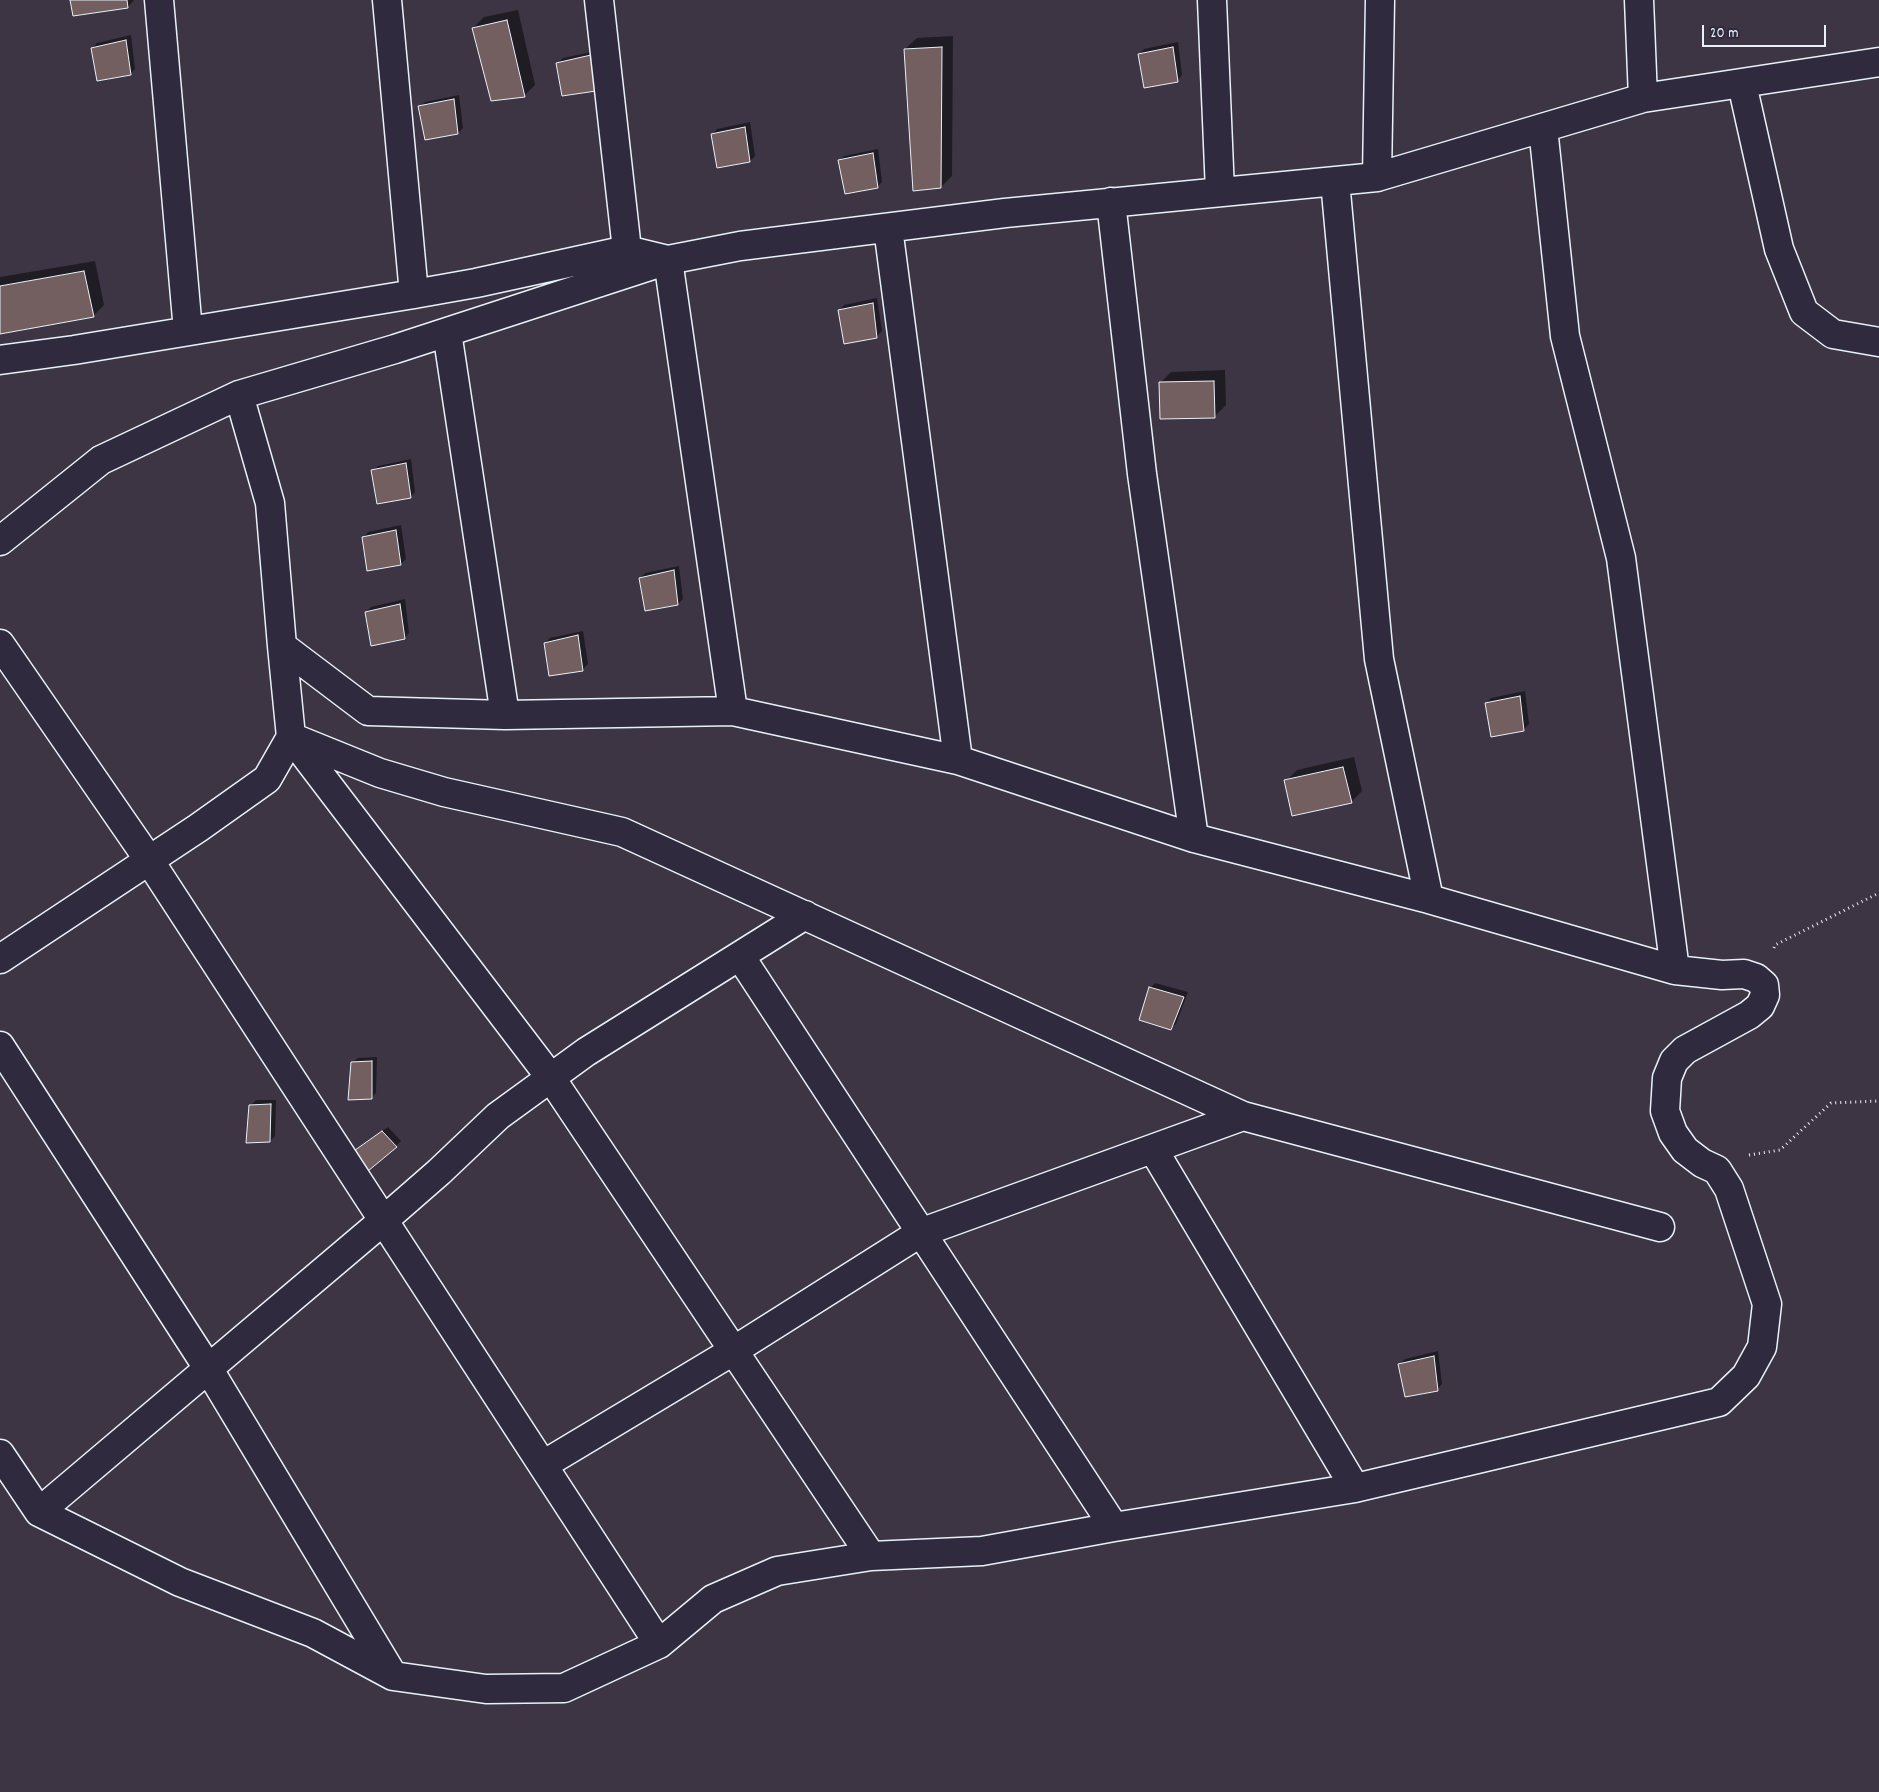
<!DOCTYPE html>
<style>
body{margin:0}
#map{position:relative;width:1879px;height:1792px;overflow:hidden;background:#3d3544;font-family:Dekko,sans-serif}
canvas{display:block}
.scale{position:absolute;left:1702px;top:25px;width:124px;height:22px;box-sizing:border-box;border:2px solid #e8f1f8;border-top:0;padding-left:6px;font-size:15px;line-height:18px;white-space:nowrap;color:#e8f1f8;-webkit-text-stroke:4px #2f2a3d;paint-order:stroke}
</style>
<div id="map">
<canvas width="1879" height="1792"></canvas>
<div class="scale">20 m</div>
</div>
<script>
const g = document.querySelector('canvas').getContext('2d');
g.lineJoin = 'round';
function paint(path, color) { g.fillStyle = color; g.fill(path, 'evenodd'); }
const toPath = rows => new Path2D(rows.map(r => 'M' + r).join(''));
function trace(path, color, width, dash) { g.strokeStyle = color; g.lineWidth = width; g.lineCap = dash ? 'butt' : 'round'; g.setLineDash(dash || []); g.stroke(path); }
const shadow = toPath([
 [72,0,134,0,128,7],
 [518,10,535,85,524,96,473,28,484,17],
 [131,35,135,69,130,74,92,48,97,43],
 [953,36,952,176,941,187,905,49,917,38],
 [1178,42,1182,75,1177,81,1139,55,1144,49],
 [596,51,600,84,558,63,563,58],
 [459,95,463,128,458,133,420,107,425,102],
 [750,122,755,156,750,161,712,135,717,129],
 [878,149,882,182,877,187,839,161,844,156],
 [95,261,104,305,93,316,0,333,0,277],
 [877,298,882,331,876,337,839,311,844,305],
 [1225,370,1226,405,1215,416,1160,383,1171,372],
 [411,459,415,492,410,497,373,471,378,466],
 [401,525,406,559,401,564,363,538,368,532],
 [679,566,683,599,678,604,640,578,645,573],
 [405,599,409,633,404,638,366,612,371,607],
 [583,631,588,664,582,670,545,643,550,638],
 [1525,691,1529,724,1524,729,1492,735,1486,704,1491,698],
 [1354,757,1362,791,1351,802,1286,781,1297,770],
 [1155,983,1188,992,1176,1024,1170,1029,1150,988],
 [377,1057,376,1093,371,1098,352,1063,358,1058],
 [256,1100,276,1100,275,1136,270,1141,251,1105],
 [388,1127,401,1141,396,1146,358,1148],
 [1438,1351,1442,1384,1437,1389,1400,1364,1405,1359]
]);
const building = toPath([
 [70,0,127,0,128,8,73,16,70,0],
 [507,20,525,97,491,101,472,28,507,20],
 [126,40,131,75,97,81,91,48,126,40],
 [942,47,941,188,913,191,904,49,942,47],
 [1173,47,1178,82,1144,88,1138,54,1173,47],
 [591,55,596,91,562,96,556,63,591,55],
 [454,99,458,134,425,140,418,106,454,99],
 [745,127,750,162,717,168,711,134,745,127],
 [873,153,878,188,845,194,838,160,873,153],
 [84,271,94,317,0,334,0,286,84,271],
 [873,303,877,338,844,344,838,310,873,303],
 [1214,381,1215,418,1160,419,1159,382,1214,381],
 [406,463,411,498,377,504,371,470,406,463],
 [396,530,401,565,367,571,362,537,396,530],
 [674,570,678,605,645,611,639,578,674,570],
 [400,604,405,639,371,646,365,612,400,604],
 [578,635,583,671,549,676,544,643,578,635],
 [1520,696,1524,731,1491,737,1485,703,1520,696],
 [1343,767,1352,803,1292,816,1284,780,1343,767],
 [1149,987,1184,997,1171,1030,1139,1020,1149,987],
 [372,1061,372,1099,348,1100,351,1062,372,1061],
 [271,1104,270,1142,246,1143,249,1105,271,1104],
 [382,1131,397,1147,368,1171,351,1153,382,1131],
 [1434,1356,1438,1391,1405,1397,1398,1364,1434,1356]
]);
const path = toPath([
 [1774,948,1775,945,1879,893],
 [1749,1155,1780,1150,1831,1103,1879,1101]
]);
const minor = toPath([
 [159,0,188,331],
 [387,0,414,294],
 [599,0,627,250],
 [1212,0,1220,192],
 [1639,0,1643,98],
 [1742,84,1779,249,1804,312,1833,334,1879,342],
 [1543,128,1565,336,1621,558,1675,970],
 [1377,177,1643,98,1879,62],
 [1111,202,1142,474,1194,838],
 [888,228,958,760],
 [447,332,505,715],
 [0,360,74,350,414,294,476,283,627,250,668,260,740,246,1005,213,1377,177,1380,0],
 [0,541,101,460,239,395,395,349,668,260,733,711],
 [0,644,149,860,659,1644],
 [282,646,368,711,505,715,733,711,958,760,1194,838,1429,899],
 [291,737,380,773,444,792,622,832,1243,1116,1660,1227],
 [292,738,551,1078,871,1556],
 [805,915,586,1052,498,1116,439,1172,384,1220,39,1512,180,1582,313,1633,393,1676,486,1689,564,1688,659,1644,713,1599,777,1571,871,1556,982,1551,1114,1527,1355,1488,1719,1402,1746,1376,1762,1347,1767,1304,1729,1189,1717,1170,1702,1163,1685,1150,1673,1133,1665,1111,1667,1078,1674,1061,1685,1050,1749,1015,1760,1006,1765,995,1764,985,1756,978,1744,974,1722,975,1675,970,1429,899,1379,659,1335,181],
 [740,956,1114,1527],
 [0,959,198,828,267,779,291,737,282,646,270,503,239,395],
 [0,1046,208,1368,392,1674],
 [1153,1149,1355,1488],
 [0,1454,39,1512],
 [543,1465,733,1351,920,1233,1243,1116]
]);
paint(shadow, '#0007');
paint(building, '#735f60');
trace(building, '#e8f1f8', 1);
trace(minor, '#e8f1f8', 31);
trace(path, '#e8f1f8', 3, [1, 4]);
trace(minor, '#2f2a3d', 28);
</script>
